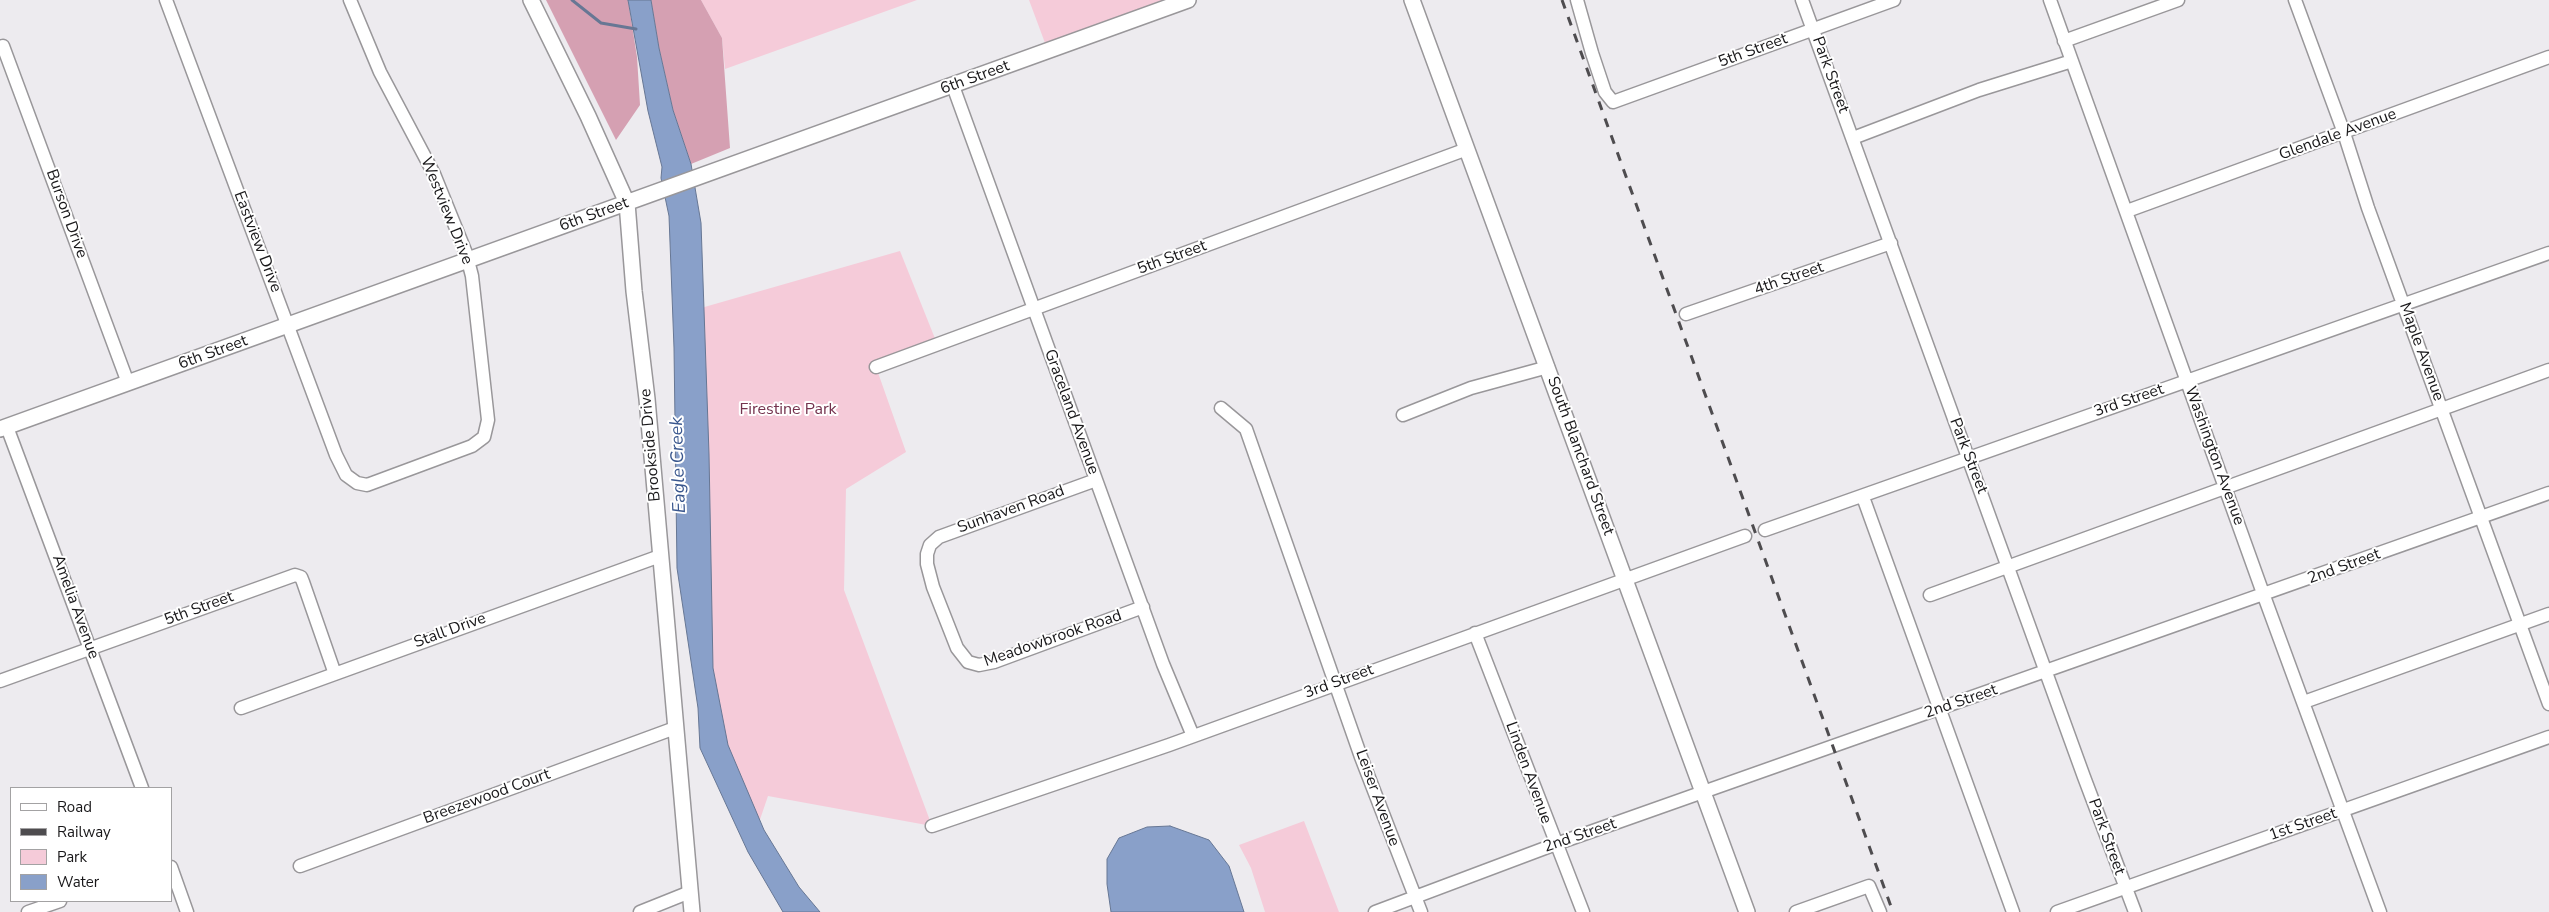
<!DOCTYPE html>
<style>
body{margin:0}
#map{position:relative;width:2549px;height:912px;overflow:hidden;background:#edebef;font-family:"Nunito Sans",sans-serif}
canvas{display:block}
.legend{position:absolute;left:10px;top:787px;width:162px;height:115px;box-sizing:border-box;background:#fff;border:1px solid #a3a2a3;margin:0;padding:6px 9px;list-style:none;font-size:15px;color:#181719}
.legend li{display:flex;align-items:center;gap:10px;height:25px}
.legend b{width:25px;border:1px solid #a3a2a3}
</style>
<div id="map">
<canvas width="2549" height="912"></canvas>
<ul class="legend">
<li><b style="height:6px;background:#fff"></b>Road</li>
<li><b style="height:6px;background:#4e4c4f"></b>Railway</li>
<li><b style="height:14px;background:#f5cbd9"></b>Park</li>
<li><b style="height:14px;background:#89a0c9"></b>Water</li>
</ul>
</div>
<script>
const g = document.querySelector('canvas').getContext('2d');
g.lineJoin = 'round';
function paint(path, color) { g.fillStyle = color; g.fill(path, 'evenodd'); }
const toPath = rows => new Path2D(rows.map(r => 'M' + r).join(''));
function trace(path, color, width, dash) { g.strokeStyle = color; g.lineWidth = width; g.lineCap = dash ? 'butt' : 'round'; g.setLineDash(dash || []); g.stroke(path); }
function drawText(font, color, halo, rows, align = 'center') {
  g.font = font + ' "Nunito Sans",sans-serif'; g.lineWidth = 4; g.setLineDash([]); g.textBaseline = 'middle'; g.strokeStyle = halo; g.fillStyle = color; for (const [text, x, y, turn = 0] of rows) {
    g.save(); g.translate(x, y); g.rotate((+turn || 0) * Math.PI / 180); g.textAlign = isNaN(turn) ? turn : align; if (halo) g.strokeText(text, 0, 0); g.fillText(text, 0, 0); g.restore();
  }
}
const green = toPath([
 [701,0,917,0,725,69,722,38],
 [1029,0,1187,0,1048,51],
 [900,251,938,346,876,367,906,452,846,489,844,590,932,826,768,796,754,837,711,731,687,312],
 [1304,821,1339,912,1265,912,1251,868,1239,845]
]);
const forest = toPath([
 [546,0,628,0,637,57,640,105,616,140],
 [651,0,701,0,722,38,730,148,691,164,673,110,659,48]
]);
const water = toPath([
 [628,0,651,0,659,48,673,110,691,164,701,223,709,454,713,668,728,745,764,830,799,887,820,912,783,912,748,852,700,748,698,708,677,568,674,348,669,216,661,178,662,167,648,111,628,0],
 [1170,826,1209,840,1229,866,1244,912,1111,912,1107,884,1107,859,1119,838,1147,827,1170,826]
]);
const stream = toPath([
 [572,0,601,23,636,29]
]);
const minor = toPath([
 [166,0,336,455,346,475,357,483,367,485,472,446,484,437,488,420,472,276,466,253,434,174,380,72,350,0],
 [1577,0,1592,53,1605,92,1613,102,1894,0],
 [1802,0,2084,777,2135,912],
 [2050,0,2264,596,2380,912],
 [2295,0,2344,133,2368,208,2549,704],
 [2064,41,2178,0],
 [3,46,128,383],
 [953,86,1163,664,1193,736],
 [1853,138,1979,90,2072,61],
 [2127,211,2549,57],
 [1686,314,1891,243],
 [876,367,1467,149],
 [1221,408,1246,429,1361,757,1421,912],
 [1403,415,1471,388,1548,367],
 [7,427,142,788],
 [1096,480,939,537,930,545,927,554,927,564,933,587,957,648,968,662,979,665,994,662,1143,607],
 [1863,497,2013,912],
 [1765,530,2549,253],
 [1930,595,2549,370],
 [1475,633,1583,912],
 [0,681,295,575,301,577,303,582,335,674],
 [2304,702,2549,614],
 [241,708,660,556],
 [932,826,1169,745,1745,536],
 [300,866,675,728],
 [171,867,187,912],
 [28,912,60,901],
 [640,912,690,892],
 [1375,912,1556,844,2549,493],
 [1796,912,1869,886,1880,912],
 [2057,912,2549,737]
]);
const tertiary = toPath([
 [531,0,588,116,627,203,634,291,647,399,692,912],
 [1412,0,1747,912],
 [0,429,1188,0]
]);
const rail = toPath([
 [1562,0,1893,912]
]);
const streetNames = [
 ["5th Street",1753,51,-20],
 ["Park Street",1830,75,70],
 ["6th Street",975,78,-20],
 ["Glendale Avenue",2338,135,-20],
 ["Westview Drive",446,211,68],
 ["Burson Drive",66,214,70],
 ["6th Street",594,215,-20],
 ["Eastview Drive",257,242,69],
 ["5th Street",1172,258,-20],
 ["4th Street",1789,279,-19],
 ["Maple Avenue",2421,352,70],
 ["6th Street",213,353,-20],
 ["3rd Street",2129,401,-19],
 ["Graceland Avenue",1071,412,70],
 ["Brookside Drive",651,445,-95],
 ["South Blanchard Street",1580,456,70],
 ["Park Street",1968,456,69],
 ["Washington Avenue",2214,456,70],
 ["Sunhaven Road",1011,510,-20],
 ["2nd Street",2344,567,-20],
 ["Amelia Avenue",75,607,70],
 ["5th Street",199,609,-20],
 ["Stall Drive",450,631,-20],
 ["Meadowbrook Road",1053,639,-19],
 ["3rd Street",1339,682,-20],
 ["2nd Street",1961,702,-19],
 ["Linden Avenue",1528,773,70],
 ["Breezewood Court",487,797,-20],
 ["Leiser Avenue",1377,798,70],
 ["1st Street",2303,825,-19],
 ["2nd Street",1580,836,-19],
 ["Park Street",2106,837,70]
];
const parkNames = [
 ["Firestine Park",788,410]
];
const waterNames = [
 ["Eagle Creek",679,465,-92]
];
paint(green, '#f5cbd9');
paint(forest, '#d5a0b2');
paint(water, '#89a0c9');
trace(water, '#677794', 1);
trace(stream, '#677794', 3);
trace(minor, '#99979a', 15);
trace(tertiary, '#99979a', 18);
trace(minor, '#fff', 12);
trace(tertiary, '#fff', 15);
trace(rail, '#4e4c4f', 3, [9, 9]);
drawText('16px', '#181719', '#fff', streetNames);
drawText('16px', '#74334e', '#fff', parkNames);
drawText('italic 18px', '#39568d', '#fff', waterNames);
</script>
